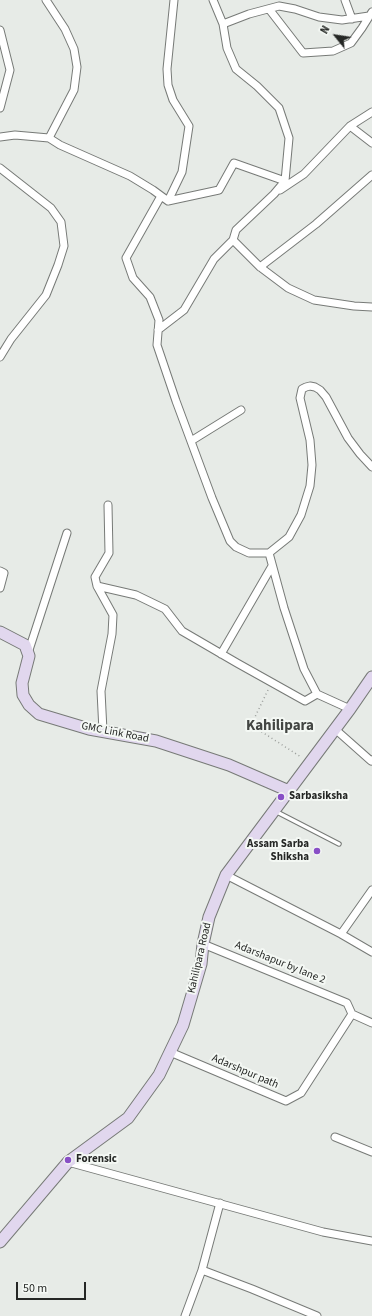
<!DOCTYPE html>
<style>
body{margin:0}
#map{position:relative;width:372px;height:1316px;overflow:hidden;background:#e7ebe7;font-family:"Source Sans 3",sans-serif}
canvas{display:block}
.north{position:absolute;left:316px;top:16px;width:40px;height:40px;-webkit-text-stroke:3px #f4f8f4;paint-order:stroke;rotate:300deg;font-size:11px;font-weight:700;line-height:16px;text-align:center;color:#252725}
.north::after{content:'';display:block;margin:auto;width:14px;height:18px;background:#252725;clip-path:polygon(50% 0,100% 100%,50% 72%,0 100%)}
.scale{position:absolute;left:16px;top:1282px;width:70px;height:18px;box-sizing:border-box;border:2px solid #252725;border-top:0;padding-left:5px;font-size:12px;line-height:14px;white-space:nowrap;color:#252725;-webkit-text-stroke:3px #f4f8f4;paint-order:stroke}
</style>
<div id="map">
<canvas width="372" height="1316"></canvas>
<div class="north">N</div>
<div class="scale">50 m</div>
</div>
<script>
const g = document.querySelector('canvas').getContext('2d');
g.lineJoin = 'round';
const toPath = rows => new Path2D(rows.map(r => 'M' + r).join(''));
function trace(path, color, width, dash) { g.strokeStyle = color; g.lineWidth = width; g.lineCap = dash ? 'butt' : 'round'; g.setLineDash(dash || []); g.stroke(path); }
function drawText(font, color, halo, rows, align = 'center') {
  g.font = font + ' "Source Sans 3",sans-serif'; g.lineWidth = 4; g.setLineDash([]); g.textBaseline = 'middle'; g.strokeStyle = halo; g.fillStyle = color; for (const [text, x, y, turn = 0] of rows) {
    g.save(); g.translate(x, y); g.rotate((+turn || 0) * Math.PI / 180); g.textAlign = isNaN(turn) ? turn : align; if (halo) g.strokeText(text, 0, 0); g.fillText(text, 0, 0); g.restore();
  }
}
const path = toPath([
 [268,690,253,721,262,732,301,757]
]);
const lane = toPath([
 [275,811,339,844]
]);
const street = toPath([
 [46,0,65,29,74,49,77,67,74,90,49,138],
 [213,0,223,24,227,48,236,69,257,86,279,108,289,138,285,181,274,194,236,230,233,240,260,267,288,288,314,300,354,306,372,307],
 [345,0,352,19],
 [269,9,303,53,333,51,351,43,362,28,372,12],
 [223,24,249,14,279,6,295,9,319,17,342,20,369,16],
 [0,30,10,70,0,108],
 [350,126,372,143],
 [0,137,15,135,49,138,60,145,130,176,153,190,168,201,219,190,234,163,285,181],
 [0,168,51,208,61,222,64,246,58,265,46,295,11,339,0,357],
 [280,190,304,174,350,126,372,112],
 [161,196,126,258,133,278,150,297,159,320,157,345,176,401,212,498,230,541,236,547,249,553,269,553,289,537,301,515,310,486,312,465,310,440,300,398,302,389,306,387,310,386,315,387,320,390,326,397,348,438,360,454,372,467],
 [168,201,182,172,189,126,173,100,168,85,167,69,174,0],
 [260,267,316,224,372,175],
 [158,330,184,310,214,259,233,240],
 [191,441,241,410],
 [269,553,284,608,304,669,317,694,350,709],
 [0,571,4,573,0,588],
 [97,586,136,595,165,609,182,631,237,663,305,701,317,694],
 [28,653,67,533],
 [221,654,272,566],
 [335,729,371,761,372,760],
 [103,731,101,691,112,634,113,615,97,586,95,577,109,553,108,505],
 [226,875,341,934,372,952],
 [341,934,372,890],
 [352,1014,372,1023],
 [170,1052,286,1101,301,1093,352,1014,347,1003,203,944],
 [335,1137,372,1152],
 [68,1162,323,1232,372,1241],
 [220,1203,202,1270,252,1289,317,1316],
 [185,1316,202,1270]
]);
const secondary = toPath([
 [0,632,25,645,29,656,22,683,23,695,29,705,39,714,89,729,156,741,229,765,289,791],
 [0,1242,68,1162,128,1118,159,1075,183,1025,201,964,203,944,209,917,226,875,350,709,372,677]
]);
const markers = [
 [281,797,4,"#884fc6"],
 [317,851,4,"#884fc6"],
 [68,1160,4,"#884fc6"]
];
const streetNames = [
 ["GMC Link Road",115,733,11],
 ["Kahilipara Road",200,958,-77],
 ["Adarshapur by lane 2",280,963,22],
 ["Adarshpur path",245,1072,23]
];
const poiNames = [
 ["Sarbasiksha",289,797],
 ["Assam Sarba",309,845,"right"],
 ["Shiksha",309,858,"right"],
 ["Forensic",76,1160]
];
const districtNames = [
 ["Kahilipara",280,727]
];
trace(lane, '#777a77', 5.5);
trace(street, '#777a77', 9);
trace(secondary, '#777a77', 13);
trace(path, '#9b9e9b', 1.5, [1, 3]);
trace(lane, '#fff', 3.5);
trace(street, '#fff', 7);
trace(secondary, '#e1d7ee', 11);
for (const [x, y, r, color] of markers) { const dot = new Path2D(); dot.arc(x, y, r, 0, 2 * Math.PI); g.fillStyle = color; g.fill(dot); trace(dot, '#f4f8f4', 1.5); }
drawText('11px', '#252725', '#f4f8f4', streetNames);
drawText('bold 11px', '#252725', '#f4f8f4', poiNames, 'left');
drawText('bold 15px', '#434643', '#f4f8f4', districtNames);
</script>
